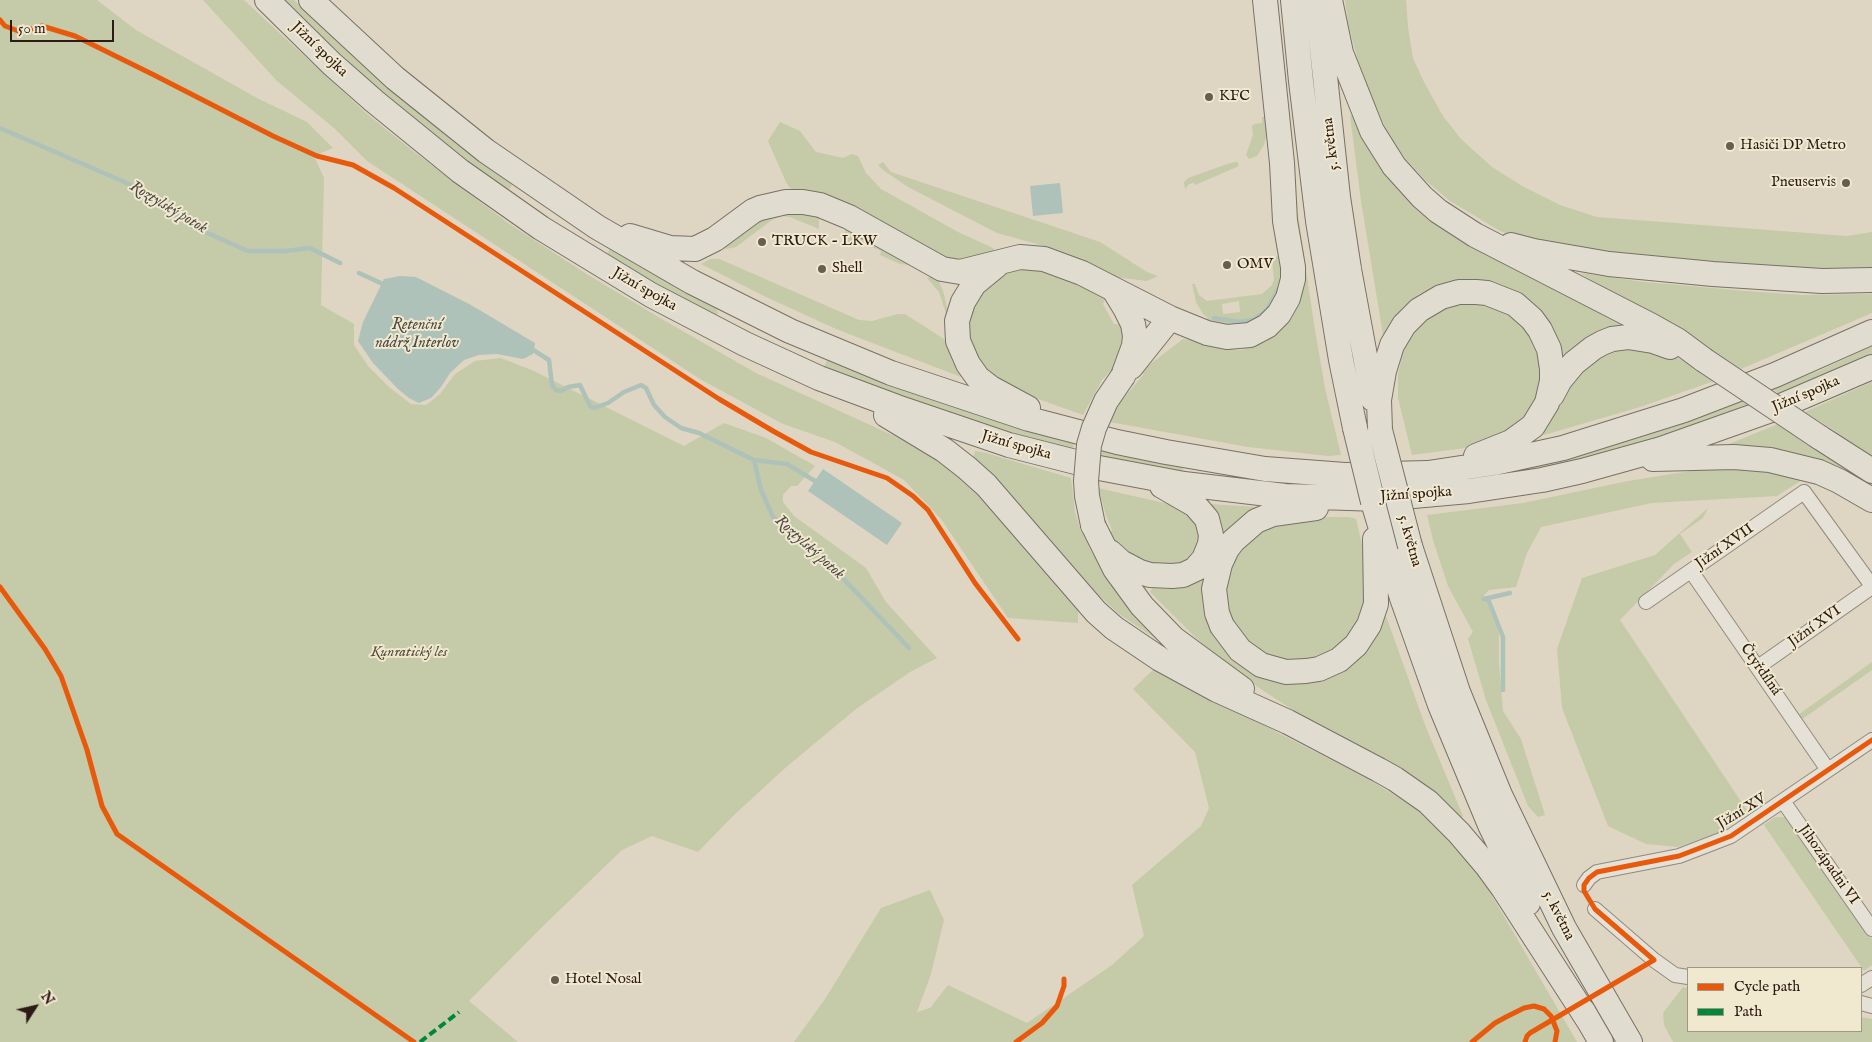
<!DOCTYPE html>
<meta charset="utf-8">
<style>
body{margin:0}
#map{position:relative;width:1872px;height:1042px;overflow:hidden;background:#ded6c2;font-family:"IM FELL English",serif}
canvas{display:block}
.legend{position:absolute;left:1687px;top:967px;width:175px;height:65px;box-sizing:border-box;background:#f1e8d0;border:1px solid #a29685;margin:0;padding:6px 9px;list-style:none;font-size:15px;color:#2b1b14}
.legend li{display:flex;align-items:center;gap:10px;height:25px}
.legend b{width:25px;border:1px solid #a29685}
.north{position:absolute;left:10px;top:982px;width:50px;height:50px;-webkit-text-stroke:4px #f1e8d0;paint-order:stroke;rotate:55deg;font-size:14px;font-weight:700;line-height:20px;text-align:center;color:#2b1b14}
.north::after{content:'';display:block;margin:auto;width:18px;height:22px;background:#2b1b14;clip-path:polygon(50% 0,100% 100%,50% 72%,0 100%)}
.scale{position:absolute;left:10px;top:20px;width:104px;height:22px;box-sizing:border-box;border:2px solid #2b1b14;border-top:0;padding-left:6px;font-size:15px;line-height:18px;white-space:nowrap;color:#2b1b14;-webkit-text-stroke:4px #f1e8d0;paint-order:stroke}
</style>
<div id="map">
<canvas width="1872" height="1042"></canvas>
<ul class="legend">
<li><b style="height:6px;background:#e8590c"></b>Cycle path</li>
<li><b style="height:6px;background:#00873e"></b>Path</li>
</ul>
<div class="north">N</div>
<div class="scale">50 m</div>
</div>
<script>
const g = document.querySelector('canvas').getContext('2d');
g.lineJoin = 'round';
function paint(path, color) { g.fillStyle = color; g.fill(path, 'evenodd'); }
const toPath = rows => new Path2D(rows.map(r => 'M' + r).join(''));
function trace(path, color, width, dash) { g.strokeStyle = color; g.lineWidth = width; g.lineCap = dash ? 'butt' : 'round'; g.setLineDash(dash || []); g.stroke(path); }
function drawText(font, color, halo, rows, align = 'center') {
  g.font = font + ' "IM FELL English",serif'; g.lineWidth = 4; g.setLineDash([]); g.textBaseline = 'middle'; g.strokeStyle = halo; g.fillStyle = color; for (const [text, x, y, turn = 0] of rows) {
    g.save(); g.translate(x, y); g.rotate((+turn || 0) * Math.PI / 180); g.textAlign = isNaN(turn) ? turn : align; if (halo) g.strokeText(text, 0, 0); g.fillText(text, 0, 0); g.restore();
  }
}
const green = toPath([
 [0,0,97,0,136,30,257,98,307,122,333,148,314,156,324,178,321,305,354,324,354,345,368,366,389,387,411,404,426,405,440,394,455,374,475,361,501,358,534,371,684,446,724,423,766,438,815,466,797,486,791,486,783,495,783,502,794,516,866,568,886,602,937,658,910,672,856,709,784,769,733,816,698,852,652,836,622,850,539,930,469,1001,518,1042,0,1042],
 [203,0,244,0,367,114,417,154,508,223,585,273,660,318,756,373,923,449,968,482,1078,605,1078,623,1008,618,941,519,904,480,835,442,783,424,700,379,367,161,334,128,277,81],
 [284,0,294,0,367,69,414,109,461,148,510,182,512,186,509,189,506,189,457,153,408,114,361,73],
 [1345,0,1406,0,1408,27,1413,58,1425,84,1443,116,1461,139,1492,167,1522,186,1560,205,1597,217,1847,236,1872,232,1872,273,1820,275,1533,244,1500,231,1450,201,1425,180,1404,157,1389,136,1373,100,1358,61,1348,23],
 [1350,115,1359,119,1386,167,1626,325,1626,327,1598,332,1590,336,1565,355,1561,354,1552,329,1546,318,1528,299,1517,291,1494,282,1481,280,1466,280,1443,284,1419,294,1401,309,1388,334,1383,335,1361,201],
 [1262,117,1266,117,1267,134,1264,145,1257,156,1249,159,1246,155,1253,135,1252,126,1254,124,1262,123],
 [780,122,800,131,816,152,843,158,852,154,858,156,866,173,881,189,958,232,993,248,995,252,954,265,790,188,786,182,768,141],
 [883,162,891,172,1100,242,1147,272,1158,276,1147,281,1114,277,1072,257,1037,244,997,233,908,187,883,170,878,165],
 [1237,162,1239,165,1237,167,1195,185,1194,183,1189,184,1185,189,1184,182,1188,178,1230,163],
 [1293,180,1314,324,1325,388,1341,455,1328,456,1248,447,1110,422,1121,401,1143,375,1141,371,1183,339,1200,341,1227,349,1241,350,1265,342,1284,327,1288,321],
 [787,207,811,210,836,217,912,260,909,265,900,264,880,255,881,251,863,243,861,247,846,241,844,224,819,214,819,229,790,217,781,216,772,220,736,247,726,249,718,245,756,216,774,209],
 [610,249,717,309,718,314,714,315,606,255],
 [1277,256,1279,256,1283,267,1281,268,1280,280,1273,298,1264,311,1246,324,1237,326,1214,324,1208,321,1207,317,1203,314,1196,302,1192,284,1195,284,1199,295,1207,301,1262,294,1272,285,1274,280,1272,259],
 [1239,301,1240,312,1223,314,1222,304],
 [710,259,719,259,724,261,859,320,872,321,898,314,905,314,944,339,953,363,961,377,836,329,766,297,701,264],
 [1033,268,1065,277,1106,297,1103,304,1114,324,1125,325,1127,331,1117,366,1113,368,1102,380,1083,415,1010,389,992,380,968,348,969,306,999,275,1017,269],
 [1580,273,1644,282,1746,291,1803,295,1872,294,1872,313,1741,369],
 [936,275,943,291,949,315,948,320,939,292,927,278],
 [1472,300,1506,309,1531,333,1542,365,1541,389,1531,412,1514,431,1480,446,1412,455,1398,398,1398,374,1402,355,1409,338,1417,325,1437,309],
 [1872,346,1872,354,1813,380,1779,394,1772,389,1821,370],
 [1628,347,1666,353,1687,362,1714,381,1640,407,1544,435,1543,432,1573,380,1592,361,1614,350],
 [827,360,940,403,1024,430,1074,442,1073,449,977,423,845,376,824,367],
 [1872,382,1872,460,1833,434,1835,431,1805,412],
 [1743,401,1750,406,1671,435,1564,465,1485,478,1485,476,1512,471,1582,453,1648,434],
 [1778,424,1806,444,1809,443,1858,475,1856,478,1817,460,1796,454,1729,445,1729,444],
 [1102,449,1182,466,1183,470,1180,472,1101,456],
 [975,451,986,453,1071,478,1075,512,1079,525,1092,553,1174,651,1119,614,1077,575,973,458],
 [1746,467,1805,478,1777,496,1652,503,1541,527,1527,553,1516,587,1489,590,1484,595,1499,633,1499,663,1503,711,1521,739,1545,815,1538,817,1528,806,1486,700,1468,639,1473,632,1448,586,1433,540,1427,515,1523,503,1628,481,1703,469],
 [1098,488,1182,507,1198,520,1202,540,1190,559,1174,567,1137,561,1108,536,1112,530,1106,515],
 [1210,504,1257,507,1258,510,1223,538],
 [1708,508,1703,518,1680,534,1692,552,1674,564,1620,620,1748,812,1723,831,1678,847,1646,844,1608,826,1562,708,1557,649,1582,578,1655,555],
 [1313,517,1349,517,1356,519,1363,549,1367,602,1353,635,1323,657,1292,662,1264,656,1236,631,1228,610,1225,586,1230,565,1242,547,1260,532,1279,523],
 [1204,579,1206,580,1206,607,1295,682,1383,616,1386,616,1425,725,1463,816,1461,818,1430,789,1401,769,1302,716,1241,676,1196,638,1150,592,1152,588,1168,589,1181,587],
 [1872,662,1872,670,1801,720,1798,715],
 [1154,669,1370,780,1418,810,1455,844,1483,880,1577,1042,794,1042,825,999,881,908,930,890,944,920,931,974,917,1012,930,1008,948,985,1027,1023,1112,965,1144,936,1132,885,1201,826,1209,808,1195,752,1133,689],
 [1775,817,1787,817,1872,939,1872,965,1864,971,1764,825],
 [1683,987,1688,988,1688,1031,1861,1031,1861,1017,1872,1019,1872,1042,1673,1042,1664,1025,1663,1013]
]);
const water = toPath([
 [1060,183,1063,213,1033,216,1030,186],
 [400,276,416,277,471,305,535,343,533,354,523,359,497,354,479,355,464,360,450,373,441,387,431,398,419,403,409,398,398,389,373,363,358,341,363,322,384,279],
 [823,469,902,523,887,545,808,491]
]);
const stream = toPath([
 [0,128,129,184,194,227,248,251,286,251,310,248,340,263],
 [359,273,385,285],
 [1214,318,1240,322,1253,320,1267,310,1278,289],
 [530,348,549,360,552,385,556,390,561,391,568,387,580,385,590,406,594,408,608,403,624,392,641,385,646,388,654,405,665,417,681,428,699,433,754,460,787,464,815,481],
 [754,460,761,490,773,517,821,555,909,648],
 [1484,599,1510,593],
 [1488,599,1503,637,1503,690]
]);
const street = toPath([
 [1691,571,1828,770],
 [1646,602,1804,492,1872,586],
 [1758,667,1872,587],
 [1783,801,1872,929],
 [1584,885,1589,878,1597,872,1679,856,1731,836,1872,740],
 [1595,909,1654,960,1675,975,1688,977],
 [1861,985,1872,978],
 [1861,1003,1872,1006]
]);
const highway = toPath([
 [267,0,332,64,374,101,460,171,541,228,651,295,745,344,819,378,897,407,1009,445,1099,468,1184,484,1285,496,1380,499,1469,491,1542,480,1582,471,1661,449,1774,409,1872,367],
 [311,0,395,78,486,151,597,227,692,282,790,331,891,373,1029,419,1117,442,1166,452,1265,469,1345,475,1428,473,1494,463,1563,448,1684,410,1775,375,1872,332],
 [1293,0,1301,81,1318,221,1341,360,1355,428],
 [1330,0,1341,53,1372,131,1394,166,1422,197,1438,211,1475,235,1652,326,1677,340,1704,360],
 [1317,2,1338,197,1349,269,1373,399],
 [630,236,670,248,695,249,715,239,753,211,760,208,786,202,803,202,820,205,849,217,942,269,960,272,1020,257,1044,259,1082,273,1170,318,1207,333,1227,337,1250,335,1267,326,1279,314,1288,298,1293,279,1293,267,1285,221,1282,163,1265,0],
 [1511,245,1534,251,1609,264,1713,274,1822,281,1872,280],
 [996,266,974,284,963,302,957,321,958,341,968,364,978,378,991,388,1028,408],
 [1114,290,1125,308,1133,324,1135,336,1134,346,1123,376],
 [1131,367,1170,318],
 [1552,395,1560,380,1574,363,1593,348,1602,343,1612,339,1628,337,1653,341,1670,347],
 [886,415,944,450,967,468,986,485,1096,612,1114,628,1160,659,1217,690,1288,722,1379,770,1395,779,1428,802,1459,833,1487,866,1503,888,1590,1023],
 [1380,430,1379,400,1384,371,1392,345,1404,325,1419,310,1441,297,1459,292,1476,292,1487,293,1515,304,1532,319,1540,330,1549,349,1552,369,1552,381,1547,403,1533,426,1511,442,1476,456],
 [1819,437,1872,471],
 [1653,459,1734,457,1770,460,1819,472,1839,481,1872,500],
 [1162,486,1195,505,1207,519,1211,535,1210,544,1204,559,1197,567],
 [1373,502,1402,598,1440,705,1490,825,1528,903],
 [1316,508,1273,514,1256,521,1233,541,1227,549,1220,564,1214,589,1217,613,1222,626,1240,650,1261,665,1286,672,1306,671,1319,669,1339,660,1356,645,1369,625,1376,604,1375,539],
 [1093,525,1115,569,1142,606,1174,639,1242,689],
 [1410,546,1458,692,1500,795,1564,928,1630,1042],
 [1110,552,1121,562,1140,572,1150,575,1172,576,1183,575,1200,567,1226,547],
 [1583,1011,1601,1042]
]);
const highwayBridge = toPath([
 [1704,360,1819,437],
 [1355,428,1373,502],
 [1380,430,1410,546],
 [1093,525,1087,496,1086,481,1089,445,1094,428,1106,401,1123,376]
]);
const quiet = toPath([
 [420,1042,459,1012]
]);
const cycleway = toPath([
 [0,20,5,26,21,32,42,26,75,36,154,75,273,136,317,156,353,165,394,188,719,399,773,431,811,452,887,478,913,496,928,510,975,583,1018,639],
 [0,587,45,649,61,676,87,750,102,806,117,834,414,1042],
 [1016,1042,1042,1023,1057,1006,1064,986,1064,979],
 [1472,1042,1495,1023,1506,1017,1524,1008,1534,1006,1544,1009,1551,1016,1557,1031,1555,1042],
 [1525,1042,1527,1036,1530,1033,1654,960,1595,909,1584,891,1584,885,1589,878,1597,872,1679,856,1731,836,1872,740]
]);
const markers = [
 [1209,97,5,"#6a5c51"],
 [1730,146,5,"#6a5c51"],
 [1846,183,5,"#6a5c51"],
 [762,242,5,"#6a5c51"],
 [1227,265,5,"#6a5c51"],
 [822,269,5,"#6a5c51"],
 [555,980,5,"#6a5c51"]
];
const streetNames = [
 ["Jižní spojka",319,50,44],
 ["5. května",1332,144,-97],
 ["Jižní spojka",644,290,30],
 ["Jižní spojka",1806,395,-23],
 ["Jižní spojka",1016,446,16],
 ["Jižní spojka",1416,495,-4],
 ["5. května",1409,541,74],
 ["Jižní XVII",1725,547,-35],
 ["Jižní XVI",1815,627,-35],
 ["Čtyřdílná",1760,670,55],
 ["Jižní XV",1742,812,-31],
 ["Jihozápadni VI",1828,865,55],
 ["5. května",1558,916,63]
];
const poiNames = [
 ["KFC",1219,97],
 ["Hasiči DP Metro",1740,146],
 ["Pneuservis",1836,183,"right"],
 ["TRUCK - LKW",772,242],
 ["OMV",1237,265],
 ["Shell",832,269],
 ["Hotel Nosal",565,980]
];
const parkNames = [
 ["Kunratický les",409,653]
];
const waterNames = [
 ["Roztylský potok",168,208,31],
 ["Retenční",417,326],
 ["nádrž Interlov",417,344],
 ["Roztylský potok",809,548,42]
];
paint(green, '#c5caa8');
paint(water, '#aec2b9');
trace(stream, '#aec2b9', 4.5);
trace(street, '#908a7e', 16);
trace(highway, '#787166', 26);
trace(street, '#e5e1d7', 14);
trace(highway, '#e1dcd0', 24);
trace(highwayBridge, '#787166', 26, []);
trace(highwayBridge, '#e1dcd0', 24);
trace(quiet, '#00873e', 4, [8, 4]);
trace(cycleway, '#e8590c', 5);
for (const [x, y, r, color] of markers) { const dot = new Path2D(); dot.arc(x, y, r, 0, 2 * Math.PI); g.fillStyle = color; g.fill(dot); trace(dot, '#f1e8d0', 2); }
drawText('15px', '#2b1b14', '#f1e8d0', streetNames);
drawText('15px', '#2b1b14', '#f1e8d0', poiNames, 'left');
drawText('italic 15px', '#534d3a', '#f1e8d0', parkNames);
drawText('italic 16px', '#4c4a44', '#f1e8d0', waterNames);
</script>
